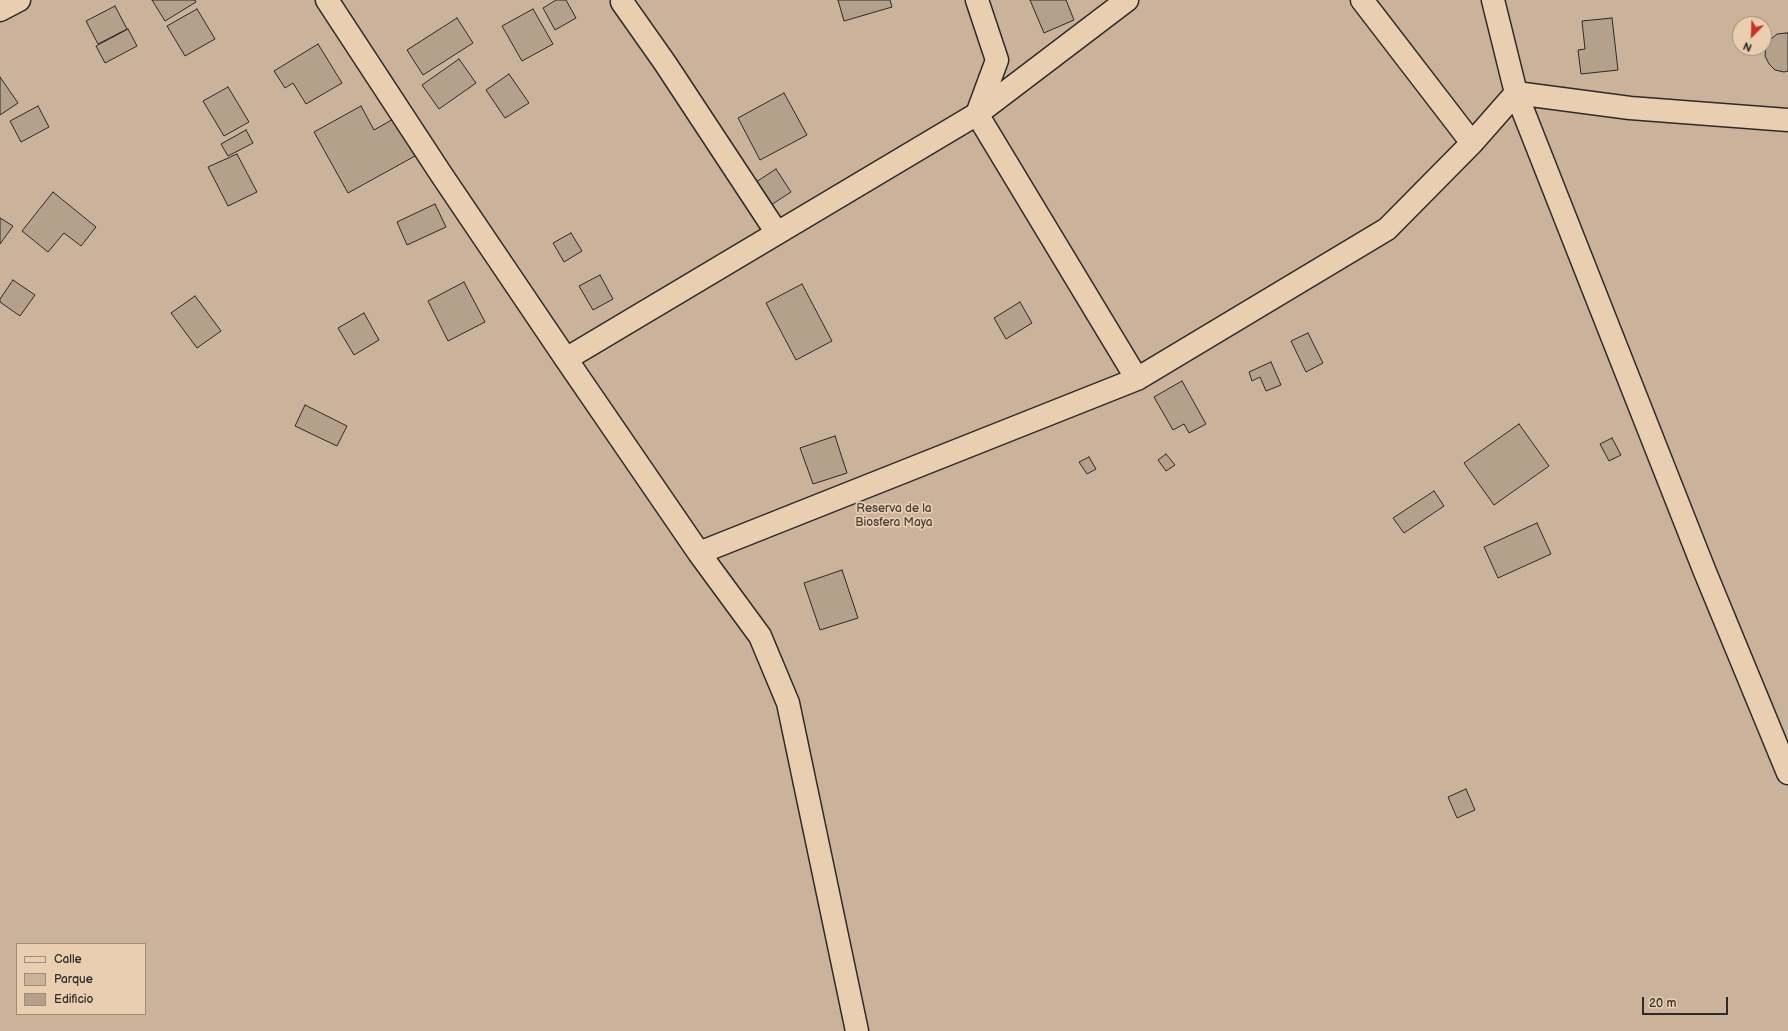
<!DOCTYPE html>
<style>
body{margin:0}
#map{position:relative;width:1788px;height:1031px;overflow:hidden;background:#e9ceb0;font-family:"Balsamiq Sans",sans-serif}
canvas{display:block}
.legend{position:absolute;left:16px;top:943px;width:130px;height:72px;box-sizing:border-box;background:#e9ceb0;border:1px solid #9d8d7b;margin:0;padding:5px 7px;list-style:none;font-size:12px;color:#2b2b2b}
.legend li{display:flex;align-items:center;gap:8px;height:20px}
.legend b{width:20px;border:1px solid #9d8d7b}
.north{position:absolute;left:1732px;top:16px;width:40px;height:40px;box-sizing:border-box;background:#e9ceb0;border:1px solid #9d8d7b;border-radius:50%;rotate:203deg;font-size:11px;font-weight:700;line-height:16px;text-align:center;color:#2b2b2b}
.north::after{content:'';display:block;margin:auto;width:14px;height:18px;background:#c8321e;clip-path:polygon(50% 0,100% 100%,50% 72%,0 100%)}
.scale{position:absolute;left:1642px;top:997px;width:86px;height:18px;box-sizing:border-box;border:2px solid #2b2b2b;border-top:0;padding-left:5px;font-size:12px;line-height:14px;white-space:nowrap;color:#2b2b2b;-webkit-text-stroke:3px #e9ceb0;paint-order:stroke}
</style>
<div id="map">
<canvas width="1788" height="1031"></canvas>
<ul class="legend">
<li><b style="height:5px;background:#e9ceb0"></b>Calle</li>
<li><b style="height:11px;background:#cab39a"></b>Parque</li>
<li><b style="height:11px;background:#b4a08b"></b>Edificio</li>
</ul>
<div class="north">N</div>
<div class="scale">20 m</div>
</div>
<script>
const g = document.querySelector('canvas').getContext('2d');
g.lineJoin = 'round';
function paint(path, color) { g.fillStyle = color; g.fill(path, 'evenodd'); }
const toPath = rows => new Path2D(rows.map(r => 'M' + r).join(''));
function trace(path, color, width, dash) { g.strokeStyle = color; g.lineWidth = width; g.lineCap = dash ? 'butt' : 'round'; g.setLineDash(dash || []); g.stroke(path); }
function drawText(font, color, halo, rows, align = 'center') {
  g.font = font + ' "Balsamiq Sans",sans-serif'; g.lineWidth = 3.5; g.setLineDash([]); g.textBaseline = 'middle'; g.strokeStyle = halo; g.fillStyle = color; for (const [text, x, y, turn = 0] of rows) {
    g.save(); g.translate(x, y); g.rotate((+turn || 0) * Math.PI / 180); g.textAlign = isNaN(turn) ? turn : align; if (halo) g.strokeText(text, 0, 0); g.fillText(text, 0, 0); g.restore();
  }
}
const green = toPath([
 [0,0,1788,0,1788,1031,0,1031],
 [1740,24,1764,24,1764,48,1740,48],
 [17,944,145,944,145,1014,17,1014]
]);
const building = toPath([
 [152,0,195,0,196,2,165,21,152,0],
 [556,0,566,0,576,18,555,30,543,8,556,0],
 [838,0,890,0,892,7,844,21,838,0],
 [1030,0,1066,0,1074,20,1044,33,1030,0],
 [115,6,127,29,98,44,86,21,115,6],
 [197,9,215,39,185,56,167,26,197,9],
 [533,9,553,44,522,61,502,26,533,9],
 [457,18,473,43,423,75,407,50,457,18],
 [1612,18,1618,70,1581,74,1578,50,1585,49,1582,21,1612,18],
 [128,29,137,46,105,63,96,46,128,29],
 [1786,33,1788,33,1788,71,1784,72,1775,70,1769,64,1765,56,1766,47,1770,40,1777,34,1786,33],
 [318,44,342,83,306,104,293,83,285,88,274,71,318,44],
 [459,59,476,83,439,109,422,85,459,59],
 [509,74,529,103,505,118,486,90,509,74],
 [0,77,18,103,0,115,0,77],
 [228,87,249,122,224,136,203,101,228,87],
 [784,93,807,135,760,160,738,118,784,93],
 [38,106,49,127,21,142,10,121,38,106],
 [361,106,374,130,395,118,415,156,348,193,314,132,361,106],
 [246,130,253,143,228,156,221,144,246,130],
 [237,154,257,192,228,206,208,167,237,154],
 [776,169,791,192,771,205,756,182,776,169],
 [53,192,96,227,81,246,64,233,48,252,22,231,53,192],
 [435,204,446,227,407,245,397,222,435,204],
 [0,218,13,226,0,244,0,218],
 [571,233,582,251,564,262,553,243,571,233],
 [600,275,613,299,593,310,579,286,600,275],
 [13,280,35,295,20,316,0,302,0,299,13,280],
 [464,282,485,322,448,341,428,301,464,282],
 [802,284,832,341,796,360,766,303,802,284],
 [195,296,221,331,197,348,171,313,195,296],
 [1020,302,1032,323,1006,339,994,318,1020,302],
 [364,313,379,340,354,355,338,328,364,313],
 [1308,333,1323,363,1306,372,1291,341,1308,333],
 [1271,362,1281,385,1266,391,1260,377,1252,381,1249,372,1271,362],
 [1182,381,1206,424,1189,433,1184,424,1173,430,1154,397,1182,381],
 [305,405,347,426,337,446,295,426,305,405],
 [1519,424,1549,466,1494,505,1464,463,1519,424],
 [835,436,847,473,813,484,800,448,835,436],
 [1612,438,1621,455,1609,461,1600,444,1612,438],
 [1166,454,1175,465,1166,471,1158,460,1166,454],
 [1089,457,1096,469,1087,474,1079,462,1089,457],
 [1434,491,1444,506,1404,533,1393,518,1434,491],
 [1537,523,1551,554,1498,578,1484,547,1537,523],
 [842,570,858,618,820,630,804,583,842,570],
 [1466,789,1475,810,1457,818,1448,797,1466,789]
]);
const minor = toPath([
 [327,0,441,174,566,359,699,553,760,636,788,703,857,1031],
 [977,0,997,60,977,114,1137,379],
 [1362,0,1472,143],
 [1493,0,1516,93,1705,572,1788,773],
 [622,2,665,63,777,233],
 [0,10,19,0],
 [566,359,977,114,1127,0],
 [699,553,1137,379,1387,229,1472,143,1516,93,1630,108,1788,120]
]);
const parkNames = [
 ["Reserva de la",894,509],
 ["Biosfera Maya",894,523]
];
paint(green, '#cab39a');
paint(building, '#b4a08b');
trace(building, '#2b2b2b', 1);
trace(minor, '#2b2b2b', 25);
trace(minor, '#e9ceb0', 22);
drawText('12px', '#433f3c', '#e9ceb0', parkNames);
</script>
